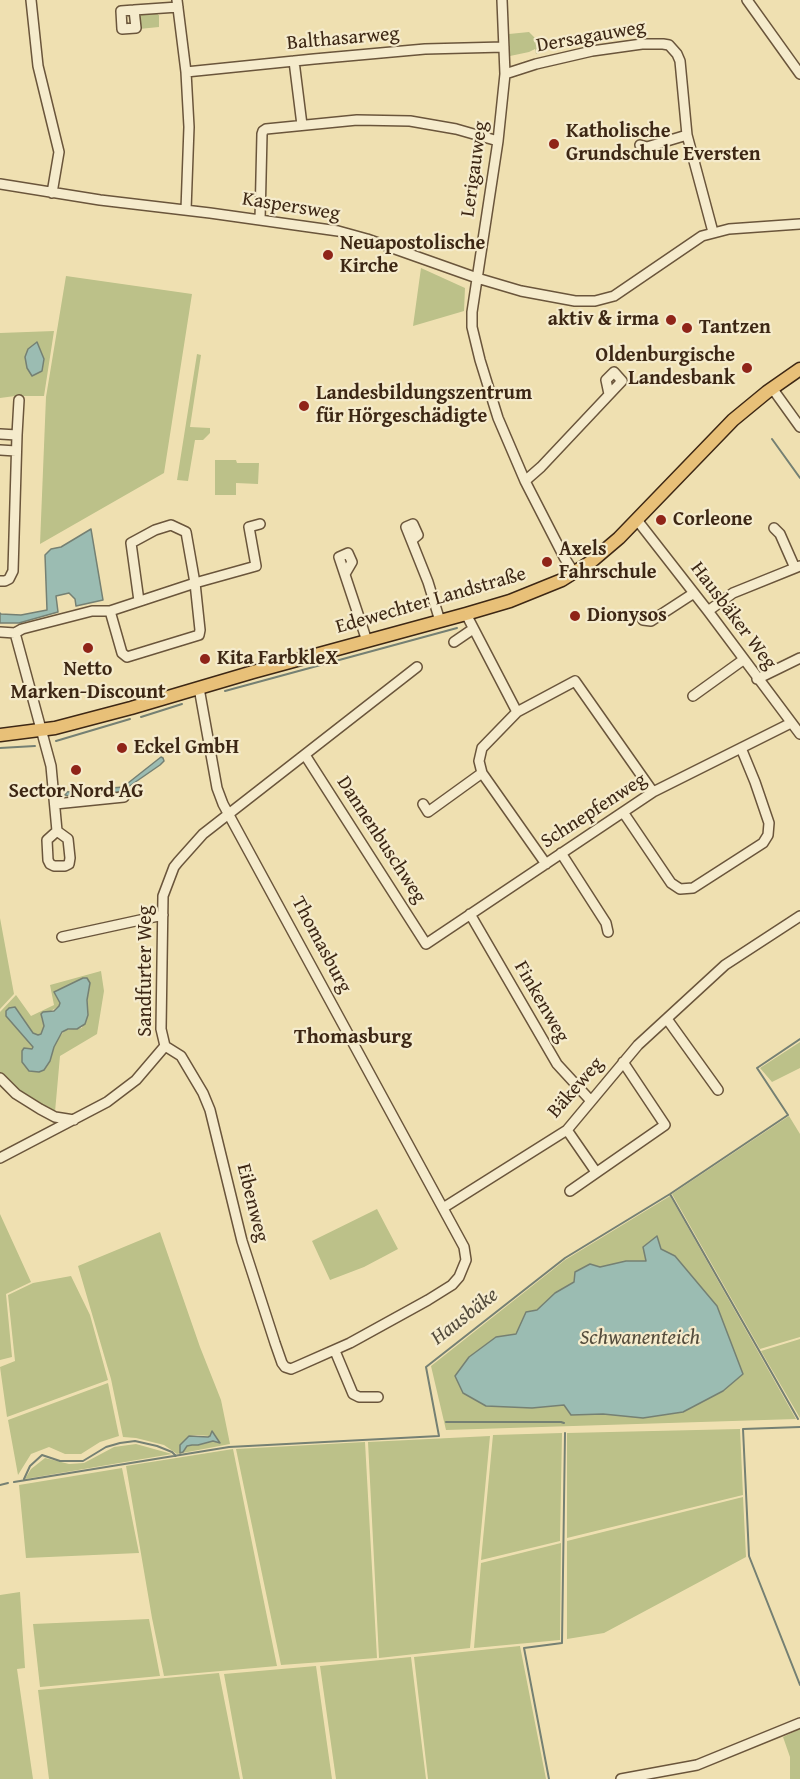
<!DOCTYPE html>
<meta charset="utf-8">
<style>
body{margin:0}
canvas{display:block;background:#efe0b1}
</style>
<canvas width="800" height="1779"></canvas>
<script>
const g = document.querySelector('canvas').getContext('2d');
g.lineJoin = 'round';
function paint(path, color) { g.fillStyle = color; g.fill(path, 'evenodd'); }
const toPath = rows => new Path2D(rows.map(r => 'M' + r).join(''));
function trace(path, color, width, dash) { g.strokeStyle = color; g.lineWidth = width; g.lineCap = dash ? 'butt' : 'round'; g.setLineDash(dash || []); g.stroke(path); }
function drawText(font, color, halo, rows, align = 'center') {
  g.font = font + ' "Gentium Book Plus",serif'; g.lineWidth = 4.5; g.setLineDash([]); g.textBaseline = 'middle'; g.strokeStyle = halo; g.fillStyle = color; for (const [text, x, y, turn = 0] of rows) {
    g.save(); g.translate(x, y); g.rotate((+turn || 0) * Math.PI / 180); g.textAlign = isNaN(turn) ? turn : align; if (halo) g.strokeText(text, 0, 0); g.fillText(text, 0, 0); g.restore();
  }
}
const green = toPath([
 [157,11,158,15,159,15,159,27,139,29,138,13],
 [529,32,536,39,542,49,539,49,540,53,536,54,535,49,529,52,510,56,509,34],
 [421,268,465,288,464,311,413,326],
 [66,276,192,294,164,473,40,544,46,397],
 [54,331,44,396,15,396,0,398,0,333],
 [197,354,201,355,190,427,210,428,210,433,203,440,195,440,188,481,177,480],
 [215,460,236,460,237,463,259,463,258,484,236,483,236,495,215,495],
 [0,918,14,994,0,1009],
 [101,971,104,991,97,1034,60,1056,55,1112,21,1092,0,1073,0,1012,16,995,31,1016,54,1005,50,985],
 [82,978,87,978,90,985,82,1028,65,1030,58,1039,52,1051,22,1051,24,1048,33,1049,33,1047,6,1016,6,1012,7,1009,9,1008,17,1009,33,1033,38,1035,41,1034,44,1026,41,1017,59,1006,60,1003,55,994,56,990,66,988],
 [800,1042,800,1068,772,1082,760,1068],
 [789,1116,800,1134,800,1337,760,1349,672,1194],
 [670,1196,796,1419,446,1430,431,1366,565,1260],
 [661,1249,675,1256,717,1306,742,1374,683,1412,571,1415,564,1405,532,1408,469,1357,496,1337,516,1335,526,1312,537,1310,555,1293,575,1282,590,1264,600,1267,626,1261,646,1261],
 [377,1209,398,1249,364,1267,330,1280,312,1241],
 [0,1214,31,1282,6,1294,12,1357,0,1360],
 [160,1232,200,1347,221,1400,230,1444,177,1454,164,1445,136,1438,123,1437,111,1379,78,1266],
 [197,1435,210,1436,218,1443,213,1441,198,1445,192,1445,187,1446,180,1452,180,1446,189,1436],
 [71,1276,90,1315,108,1380,7,1417,0,1367,15,1361,8,1295,33,1283],
 [800,1339,800,1418,761,1351],
 [108,1383,119,1436,100,1442,81,1454,65,1454,49,1447,31,1454,18,1475,8,1420],
 [740,1429,743,1495,567,1538,567,1433],
 [562,1433,560,1541,481,1560,493,1435],
 [490,1436,470,1648,379,1658,368,1442],
 [365,1442,377,1658,281,1665,236,1449],
 [136,1444,172,1454,25,1479,31,1469,45,1458,69,1464,84,1463,114,1447],
 [233,1449,277,1666,164,1676,152,1618,126,1466],
 [122,1468,139,1553,26,1558,19,1485],
 [743,1497,746,1557,604,1633,567,1639,567,1541],
 [561,1543,560,1640,474,1648,481,1563],
 [20,1592,25,1668,17,1669,33,1779,0,1779,0,1595],
 [149,1619,160,1676,40,1687,33,1624],
 [520,1646,546,1779,428,1779,414,1657],
 [411,1657,426,1779,336,1779,320,1666],
 [316,1666,332,1779,243,1779,224,1674],
 [219,1673,240,1779,49,1779,38,1690],
 [800,1729,800,1779,790,1779,790,1757,783,1737]
]);
const water = toPath([
 [37,342,44,359,42,371,32,376,27,368,25,357,28,349,37,342],
 [91,529,103,600,76,606,75,599,69,593,56,596,58,612,19,623,0,623,0,613,1,614,21,615,47,610,45,555,51,549,61,547,91,529],
 [161,757,163,758,164,761,160,765,121,792,69,796,65,795,67,792,123,787,161,757],
 [83,978,87,978,90,983,87,1000,88,1015,85,1024,77,1029,68,1029,62,1032,54,1047,50,1061,44,1070,39,1072,29,1071,22,1062,22,1051,24,1048,32,1049,33,1047,6,1016,6,1011,9,1008,15,1007,33,1033,38,1035,41,1034,44,1026,41,1014,43,1012,54,1011,59,1006,60,1003,54,992,83,978],
 [657,1236,661,1249,675,1256,717,1306,743,1374,723,1391,683,1412,643,1418,603,1414,571,1415,564,1405,532,1408,486,1406,463,1393,455,1376,469,1357,496,1337,516,1334,526,1312,537,1310,555,1293,574,1282,575,1272,590,1264,600,1267,626,1261,646,1261,643,1247,657,1236],
 [212,1431,220,1443,213,1441,198,1445,192,1445,187,1446,183,1452,180,1453,180,1445,189,1436,208,1437,210,1436,212,1431]
]);
const stream = toPath([
 [772,439,800,478],
 [225,691,457,628],
 [141,717,182,704],
 [56,741,130,719],
 [0,748,35,746],
 [670,1194,798,1419],
 [446,1422,561,1422,564,1423],
 [800,1427,743,1429,749,1556,800,1685],
 [24,1479,30,1466,42,1455,60,1461,83,1461,106,1447,120,1443,135,1441,157,1446,172,1452,176,1456],
 [14,1482,229,1447,439,1436,426,1367,565,1258,670,1194,788,1115,757,1068,800,1039],
 [0,1485,8,1483],
 [549,1779,524,1648,562,1643,565,1433]
]);
const minor = toPath([
 [31,0,38,66,59,152,52,193],
 [177,0,186,72,189,127,186,210],
 [502,0,505,74,498,141,472,312,472,327,480,360,498,418,525,481,564,557,574,573],
 [747,0,800,74],
 [134,10,136,28,122,29,121,11,134,10,178,7],
 [294,61,302,125],
 [186,72,314,59,425,49,504,47],
 [505,74,536,64,592,51,642,44,663,44,669,45,677,54,680,61,687,135,713,232],
 [640,145,647,147,687,135],
 [0,184,100,200,210,213,338,231,367,239,477,278,521,291,575,301,595,301,614,296,702,236,729,229,800,224],
 [260,220,262,134,263,131,266,129,357,120,410,121,456,129,498,141],
 [772,388,800,427],
 [0,434,17,435,13,571,9,579,5,581,0,581],
 [17,435,19,400],
 [0,450,16,451],
 [525,481,541,467,622,381,614,372,606,380,609,394],
 [637,520,708,611,800,734],
 [774,528,780,534,795,568],
 [412,540,418,535,413,524,406,527,428,582,440,621],
 [345,574,352,562,348,553,339,557,367,641],
 [110,611,122,653,127,657,199,635,200,630,195,583,186,532,171,525,155,530,131,543,139,601],
 [708,611,733,593,800,566],
 [466,614,517,712],
 [643,620,651,621,694,593],
 [0,632,15,633],
 [15,633,22,629,92,611,110,611,195,583,256,566,249,527,260,524],
 [15,633,51,766,57,831],
 [454,642,473,629],
 [757,679,800,658],
 [693,696,743,660],
 [305,755,426,944,653,792,791,723],
 [55,804,124,797],
 [423,804,428,812,482,773],
 [623,812,671,883,680,889,693,888,763,843,768,835,769,823,755,782,741,748],
 [57,831,68,839,70,858,69,864,65,866,54,866,50,864,48,860,47,840,57,831],
 [561,853,606,923,608,932],
 [546,864,482,773,479,761,482,748,517,712,575,681,653,792],
 [470,914,557,1064,591,1101],
 [62,937,163,915],
 [667,1019,718,1090],
 [165,1046,181,1056,203,1093,210,1110,242,1241,275,1343,282,1363,285,1367,291,1369,298,1366,350,1343,428,1300,452,1285,459,1277,466,1260,464,1247,223,804,217,788,199,688],
 [0,1078,16,1094,40,1109,55,1117,74,1120],
 [567,1130,596,1172],
 [0,1158,107,1102,136,1080,165,1046,161,1029,163,896,174,867,178,862,203,834,417,667],
 [570,1191,665,1125,623,1062],
 [443,1208,567,1130,638,1045,725,965,800,916],
 [335,1351,353,1394,359,1397,378,1397],
 [621,1779,697,1765,800,1723]
]);
const major = toPath([
 [0,735,55,728,131,708,253,672,466,614,510,601,562,580,592,561,619,538,733,420,767,392,800,369]
]);
const markers = [
 [554,144,6,"#8f2418"],
 [328,255,6,"#8f2418"],
 [671,320,6,"#8f2418"],
 [687,328,6,"#8f2418"],
 [747,368,6,"#8f2418"],
 [304,406,6,"#8f2418"],
 [661,520,6,"#8f2418"],
 [547,562,6,"#8f2418"],
 [575,616,6,"#8f2418"],
 [88,648,6,"#8f2418"],
 [205,659,6,"#8f2418"],
 [122,748,6,"#8f2418"],
 [76,770,6,"#8f2418"]
];
const streetNames = [
 ["Dersagauweg",591,37,-10],
 ["Balthasarweg",343,39,-5],
 ["Lerigauweg",475,169,-82],
 ["Kaspersweg",291,207,9],
 ["Edewechter Landstraße",431,601,-16],
 ["Hausbäker Weg",733,616,53],
 ["Schnepfenweg",594,811,-33],
 ["Dannenbuschweg",381,840,57],
 ["Thomasburg",321,945,62],
 ["Sandfurter Weg",146,971,-90],
 ["Finkenweg",541,1002,60],
 ["Bäkeweg",576,1088,-49],
 ["Eibenweg",252,1203,76]
];
const poiNames = [
 ["Katholische",566,132],
 ["Grundschule Eversten",566,155],
 ["Neuapostolische",340,244],
 ["Kirche",340,267],
 ["aktiv & irma",659,320,"right"],
 ["Tantzen",699,328],
 ["Oldenburgische",735,356,"right"],
 ["Landesbank",735,379,"right"],
 ["Landesbildungszentrum",316,394],
 ["für Hörgeschädigte",316,417],
 ["Corleone",673,520],
 ["Axels",559,550],
 ["Fahrschule",559,573],
 ["Dionysos",587,616],
 ["Kita FarbkleX",217,659],
 ["Netto",88,670,"center"],
 ["Marken-Discount",88,693,"center"],
 ["Eckel GmbH",134,748],
 ["Sector Nord AG",76,792,"center"]
];
const neighbourhoodNames = [
 ["Thomasburg",353,1038]
];
const waterNames = [
 ["Hausbäke",465,1317,-38],
 ["Schwanenteich",640,1339]
];
paint(green, '#bcc189');
paint(water, '#9bbcb2');
trace(water, '#758073', 1.5);
trace(stream, '#758073', 2);
trace(minor, '#6a553b', 12);
trace(major, '#3d2714', 15);
trace(minor, '#f5ebcc', 9);
trace(major, '#e8c078', 12);
for (const [x, y, r, color] of markers) { const dot = new Path2D(); dot.arc(x, y, r, 0, 2 * Math.PI); g.fillStyle = color; g.fill(dot); trace(dot, '#f5ebcc', 2); }
drawText('20px', '#3d2714', '#f5ebcc', streetNames);
drawText('bold 20px', '#3d2714', '#f5ebcc', poiNames, 'left');
drawText('bold 21px', '#3d2714', '#f5ebcc', neighbourhoodNames);
drawText('italic 21px', '#544c3c', '#f5ebcc', waterNames);
</script>
